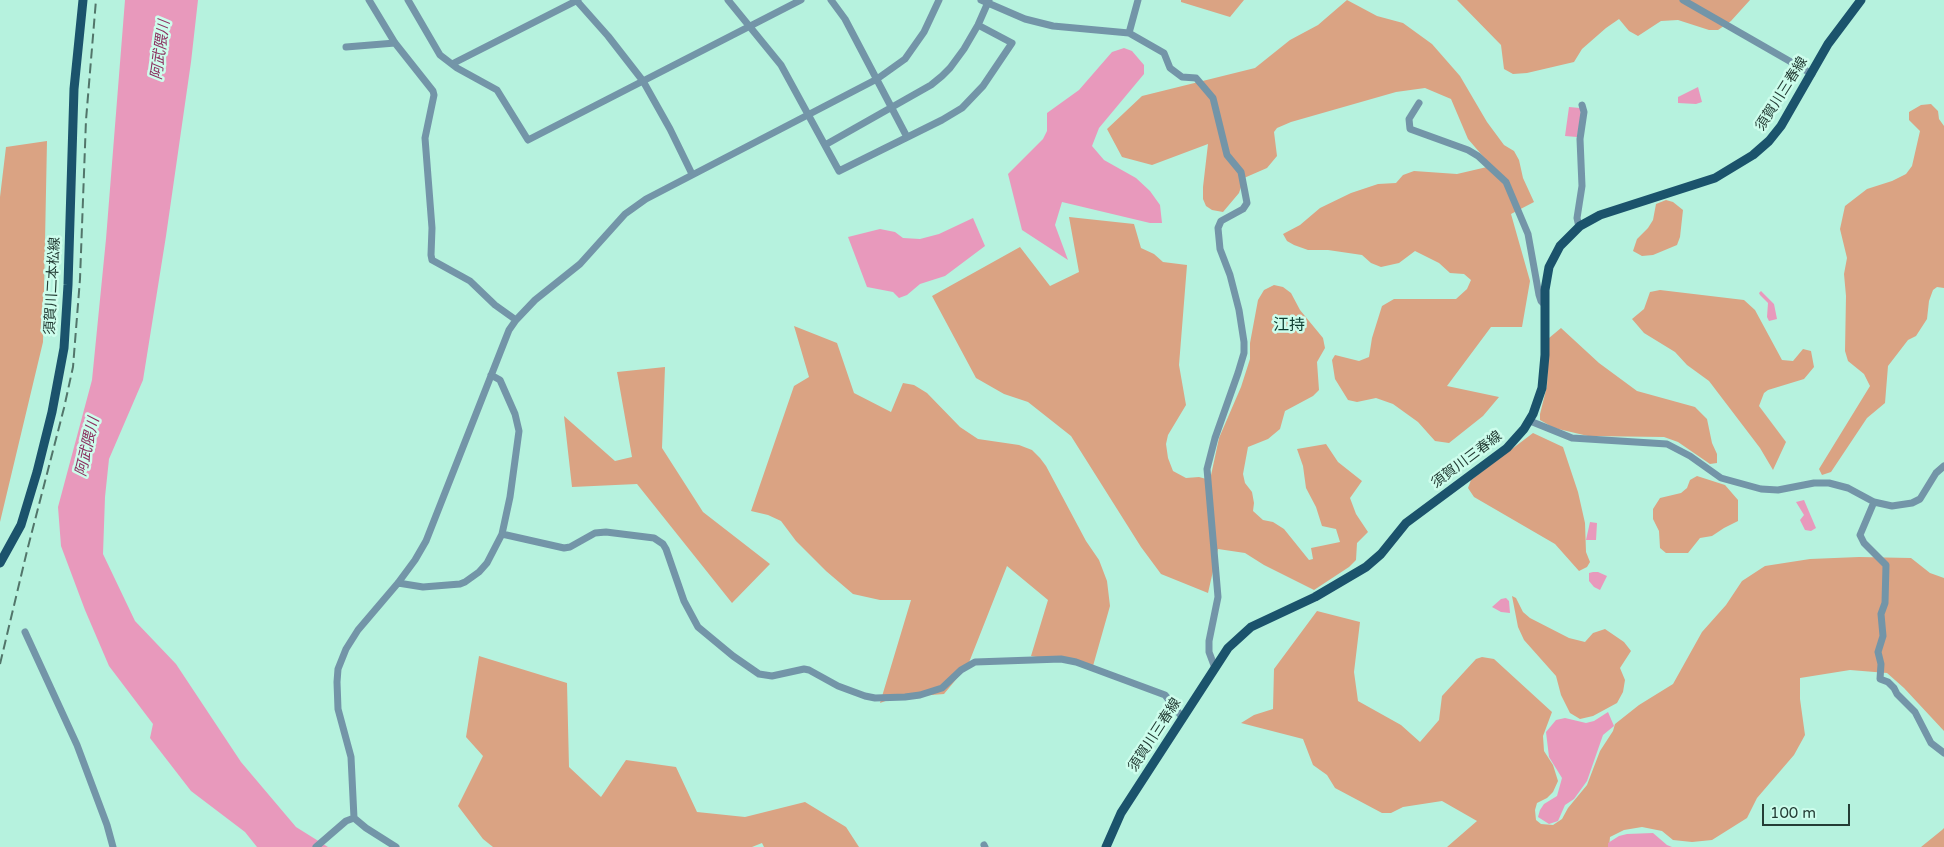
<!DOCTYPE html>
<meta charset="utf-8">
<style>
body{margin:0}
#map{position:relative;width:1944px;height:847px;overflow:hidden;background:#b6f2de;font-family:"Varela Round",sans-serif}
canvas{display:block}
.scale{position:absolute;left:1762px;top:804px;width:88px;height:22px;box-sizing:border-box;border:2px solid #243d35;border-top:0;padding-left:6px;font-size:15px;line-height:18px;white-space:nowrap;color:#243d35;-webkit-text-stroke:4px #cdfdec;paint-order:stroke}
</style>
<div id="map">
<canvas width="1944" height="847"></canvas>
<div class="scale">100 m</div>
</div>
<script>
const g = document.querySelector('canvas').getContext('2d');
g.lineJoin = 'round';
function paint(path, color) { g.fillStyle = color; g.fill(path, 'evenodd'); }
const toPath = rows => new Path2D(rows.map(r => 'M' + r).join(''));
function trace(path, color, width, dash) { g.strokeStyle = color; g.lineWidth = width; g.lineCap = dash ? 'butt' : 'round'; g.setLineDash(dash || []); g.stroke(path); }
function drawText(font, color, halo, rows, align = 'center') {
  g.font = font + ' "Varela Round","Noto Sans JP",sans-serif'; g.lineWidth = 5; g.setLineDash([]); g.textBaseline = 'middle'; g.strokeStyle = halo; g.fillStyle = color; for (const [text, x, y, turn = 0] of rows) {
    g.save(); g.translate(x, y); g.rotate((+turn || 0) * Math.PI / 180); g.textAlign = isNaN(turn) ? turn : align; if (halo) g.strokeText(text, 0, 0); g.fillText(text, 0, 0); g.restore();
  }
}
const green = toPath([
 [1181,0,1244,0,1230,17,1181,2],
 [1347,0,1377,16,1403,23,1432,44,1460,76,1487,122,1504,145,1514,151,1519,160,1523,178,1534,202,1511,214,1530,281,1522,327,1491,327,1447,386,1499,397,1483,416,1449,443,1435,441,1418,422,1393,404,1376,398,1357,402,1348,400,1335,379,1332,360,1335,355,1359,361,1369,357,1372,338,1382,306,1394,299,1456,299,1467,289,1471,280,1464,274,1450,273,1439,263,1415,251,1399,263,1381,267,1371,263,1362,255,1328,250,1308,250,1294,245,1287,241,1283,234,1300,225,1320,208,1351,193,1378,184,1396,183,1403,175,1414,171,1457,174,1487,167,1487,161,1468,139,1451,99,1425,88,1396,92,1291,122,1277,128,1274,132,1277,156,1267,168,1244,178,1239,193,1223,212,1212,210,1206,206,1203,199,1203,187,1208,144,1152,165,1122,157,1107,129,1142,96,1255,68,1290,40,1318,25],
 [1457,0,1750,0,1731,21,1718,30,1709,30,1678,20,1661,21,1638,36,1629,31,1619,19,1606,28,1582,49,1574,62,1527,73,1513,74,1504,69,1501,45],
 [1931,104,1938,111,1939,119,1944,126,1944,288,1937,287,1933,290,1929,301,1927,319,1916,336,1908,340,1888,366,1885,403,1867,418,1831,472,1822,475,1819,469,1870,386,1864,374,1848,361,1845,351,1846,296,1844,274,1847,258,1840,229,1845,206,1867,189,1892,181,1906,174,1912,166,1920,131,1909,120,1909,112,1921,105],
 [47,141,43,342,0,522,0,197,6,147],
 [1666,200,1673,202,1683,210,1680,237,1677,245,1653,255,1642,256,1633,251,1637,239,1648,228,1653,220,1656,204],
 [1069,217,1134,224,1141,248,1154,254,1163,262,1187,265,1179,365,1186,405,1168,435,1166,444,1168,458,1173,471,1186,478,1199,477,1210,480,1219,438,1241,387,1250,359,1250,343,1258,300,1264,290,1274,285,1283,287,1291,293,1300,310,1323,338,1325,348,1317,362,1319,390,1313,396,1285,411,1280,429,1268,439,1248,447,1243,474,1245,483,1252,492,1254,503,1253,511,1263,520,1273,522,1284,529,1309,560,1313,559,1311,548,1340,542,1336,529,1322,526,1316,507,1306,488,1303,466,1297,449,1326,444,1338,462,1362,481,1350,498,1356,514,1368,532,1357,543,1356,560,1349,567,1314,590,1264,565,1245,553,1218,549,1208,593,1161,574,1141,547,1071,436,1028,402,1004,394,976,378,932,296,1020,247,1050,286,1079,272],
 [1660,290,1744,300,1755,310,1782,360,1793,361,1803,349,1811,351,1814,367,1804,379,1768,390,1764,393,1759,406,1786,442,1773,470,1760,448,1709,381,1687,365,1675,352,1644,333,1632,319,1644,309,1650,292],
 [794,326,837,343,854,393,891,412,903,383,914,385,927,393,960,427,978,439,1019,445,1032,450,1040,458,1046,466,1086,541,1099,560,1107,581,1110,606,1093,666,1031,656,1048,600,1007,566,968,665,944,694,894,698,880,703,911,600,880,600,853,594,826,571,796,541,781,521,768,515,751,511,794,386,809,377],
 [1561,328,1599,363,1637,391,1695,407,1707,419,1712,443,1717,454,1717,463,1710,464,1678,442,1664,437,1588,436,1554,428,1540,420,1540,414,1547,386,1549,338],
 [665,367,662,448,703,512,770,564,732,603,637,484,572,487,564,416,615,461,632,457,617,372],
 [1533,433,1563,447,1578,492,1585,523,1586,552,1590,562,1587,567,1579,571,1555,544,1474,497,1468,488,1471,480],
 [1697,476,1725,485,1738,500,1738,521,1724,528,1712,536,1700,538,1688,553,1666,553,1660,548,1659,531,1653,519,1653,509,1660,498,1681,493,1687,488,1690,480],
 [1859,557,1911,558,1930,573,1944,578,1944,731,1904,688,1887,673,1850,670,1800,678,1800,699,1805,735,1794,755,1757,798,1747,818,1712,840,1692,842,1673,840,1662,831,1642,827,1624,830,1610,837,1609,847,1447,847,1477,821,1442,801,1403,807,1391,813,1382,813,1335,788,1327,775,1313,765,1303,739,1241,723,1254,715,1273,709,1274,669,1317,611,1360,622,1354,672,1358,701,1401,725,1420,742,1439,720,1442,696,1476,659,1482,657,1494,659,1552,712,1543,736,1544,751,1553,765,1558,781,1553,792,1547,798,1537,803,1535,810,1536,820,1541,824,1553,825,1562,819,1568,808,1587,785,1600,751,1613,731,1615,724,1639,705,1673,684,1702,632,1726,605,1742,581,1765,566,1810,559],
 [1512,596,1516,598,1523,612,1530,618,1569,638,1585,642,1593,633,1605,629,1624,642,1631,651,1620,668,1625,680,1623,692,1617,703,1593,716,1580,719,1570,713,1561,695,1556,676,1524,640,1518,627],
 [479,656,567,683,569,767,601,797,626,760,676,767,697,812,745,817,805,802,846,827,859,847,764,847,762,843,752,847,493,847,483,839,458,806,483,756,466,737],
 [1944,828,1944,847,1921,847,1942,830]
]);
const water = toPath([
 [125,0,198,0,191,62,166,236,143,380,109,459,105,497,103,554,135,621,176,664,241,762,296,827,328,847,257,847,245,832,191,791,150,738,153,724,109,666,85,610,61,546,58,507,92,380,106,239],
 [1124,48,1132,51,1144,65,1144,74,1099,128,1092,146,1104,160,1136,178,1150,191,1160,205,1162,223,1150,223,1062,202,1055,225,1068,260,1022,230,1008,174,1043,139,1047,131,1047,113,1079,90,1112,52],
 [1698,87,1702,102,1696,104,1678,103,1678,97],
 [1569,107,1580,108,1581,116,1577,137,1565,136],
 [973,218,985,246,945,276,920,284,907,295,899,298,893,292,867,287,848,237,880,229,895,232,903,238,920,239,939,234],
 [1761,291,1774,304,1777,319,1769,321,1767,317,1768,303,1760,295,1759,293],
 [1804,500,1816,528,1811,531,1805,530,1800,520,1804,515,1796,502],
 [1590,522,1597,523,1596,540,1586,540],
 [1593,572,1598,572,1607,576,1600,590,1594,587,1589,581,1589,573],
 [1506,598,1509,601,1510,613,1501,612,1492,607,1501,599],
 [1608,712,1614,726,1603,735,1587,781,1574,799,1565,805,1558,821,1549,824,1538,817,1540,810,1544,804,1557,796,1562,778,1549,757,1546,732,1556,720,1565,718,1586,723,1594,721],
 [1653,833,1667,845,1672,847,1608,847,1608,843,1619,836,1627,834]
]);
const minor = toPath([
 [369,0,395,43,433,91,434,95,425,138,432,228,431,255,432,260,470,281,495,305,516,320],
 [408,0,440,55,457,68,497,90,528,140,801,0],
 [576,0,608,36,643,81,670,129,692,174],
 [728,0,781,65,839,171,942,120,962,108,983,86,1012,43,978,25],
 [831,0,845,19,907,137],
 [981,0,1025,19,1053,26,1129,33,1164,53,1170,68,1182,77,1196,78,1213,98,1227,155,1241,172,1247,203,1243,209,1221,221,1218,228,1220,249,1230,275,1239,310,1244,342,1244,353,1238,373,1215,438,1207,469,1218,597,1209,641,1209,652,1215,668],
 [1683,0,1812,74],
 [1129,33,1138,0],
 [346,47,395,43],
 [452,64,578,0],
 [1419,103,1409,119,1410,129,1468,150,1478,156,1506,182,1528,234,1539,295,1541,301,1545,305],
 [825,145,931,85,942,76,950,68,964,49,978,25,989,0],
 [1579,227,1577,218,1582,186,1580,139,1584,112,1582,105],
 [1530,421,1572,438,1667,444,1690,456,1721,478,1761,489,1778,490,1814,483,1829,483,1848,488,1874,502,1892,506,1912,503,1920,499,1936,473,1944,466],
 [1874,502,1860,535,1864,543,1886,565,1885,603,1881,614,1883,636,1878,652,1881,664,1880,679,1888,682,1894,688,1897,694,1915,712,1931,743,1944,753],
 [502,534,564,548,570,547,595,533,606,532,654,538,663,544,666,549,684,601,698,627,733,656,759,674,772,676,804,669,809,670,838,686,865,696,875,698,905,697,920,695,942,688,961,670,975,662,1061,659,1076,662,1165,695,1182,717],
 [398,583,423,587,460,584,465,582,479,572,487,563,502,534,510,497,519,431,515,414,500,380,491,375],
 [25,632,77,745,107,825,113,847],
 [984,845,985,847],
 [316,847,346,821,354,818],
 [396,847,366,828,354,818,351,757,338,709,337,682,338,669,346,649,358,630,398,583,415,560,426,541,509,330,516,320,535,300,580,264,625,214,646,199,877,79,905,59,924,32,939,0]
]);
const major = toPath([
 [0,563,21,525,37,472,52,412,64,348,68,285,74,89,83,0],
 [1106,847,1121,813,1228,648,1251,627,1315,597,1366,567,1381,554,1406,523,1507,448,1524,429,1533,414,1542,388,1545,355,1545,290,1549,267,1560,246,1580,226,1600,215,1715,178,1753,155,1769,141,1781,126,1828,44,1861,0]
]);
const rail = toPath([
 [0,664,27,551,64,408,73,367,80,279,86,120,96,0]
]);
const streetNames = [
 ["須賀川三春線",1782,94,-58],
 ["須賀川二本松線",53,286,-87],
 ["須賀川三春線",1467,460,-37],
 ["須賀川三春線",1155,735,-57]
];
const waterNames = [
 ["阿武隈川",161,50,-82],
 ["阿武隈川",88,447,-77]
];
const quarterNames = [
 ["江持",1289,326]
];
paint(green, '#daa383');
paint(water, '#e899bc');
trace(minor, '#7395a8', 7);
trace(major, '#1b536c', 9);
trace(rail, '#52756a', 2, [10, 5]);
drawText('14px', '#243d35', '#cdfdec', streetNames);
drawText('italic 15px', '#8c3160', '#cdfdec', waterNames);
drawText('16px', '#0e3c30', '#cdfdec', quarterNames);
</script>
